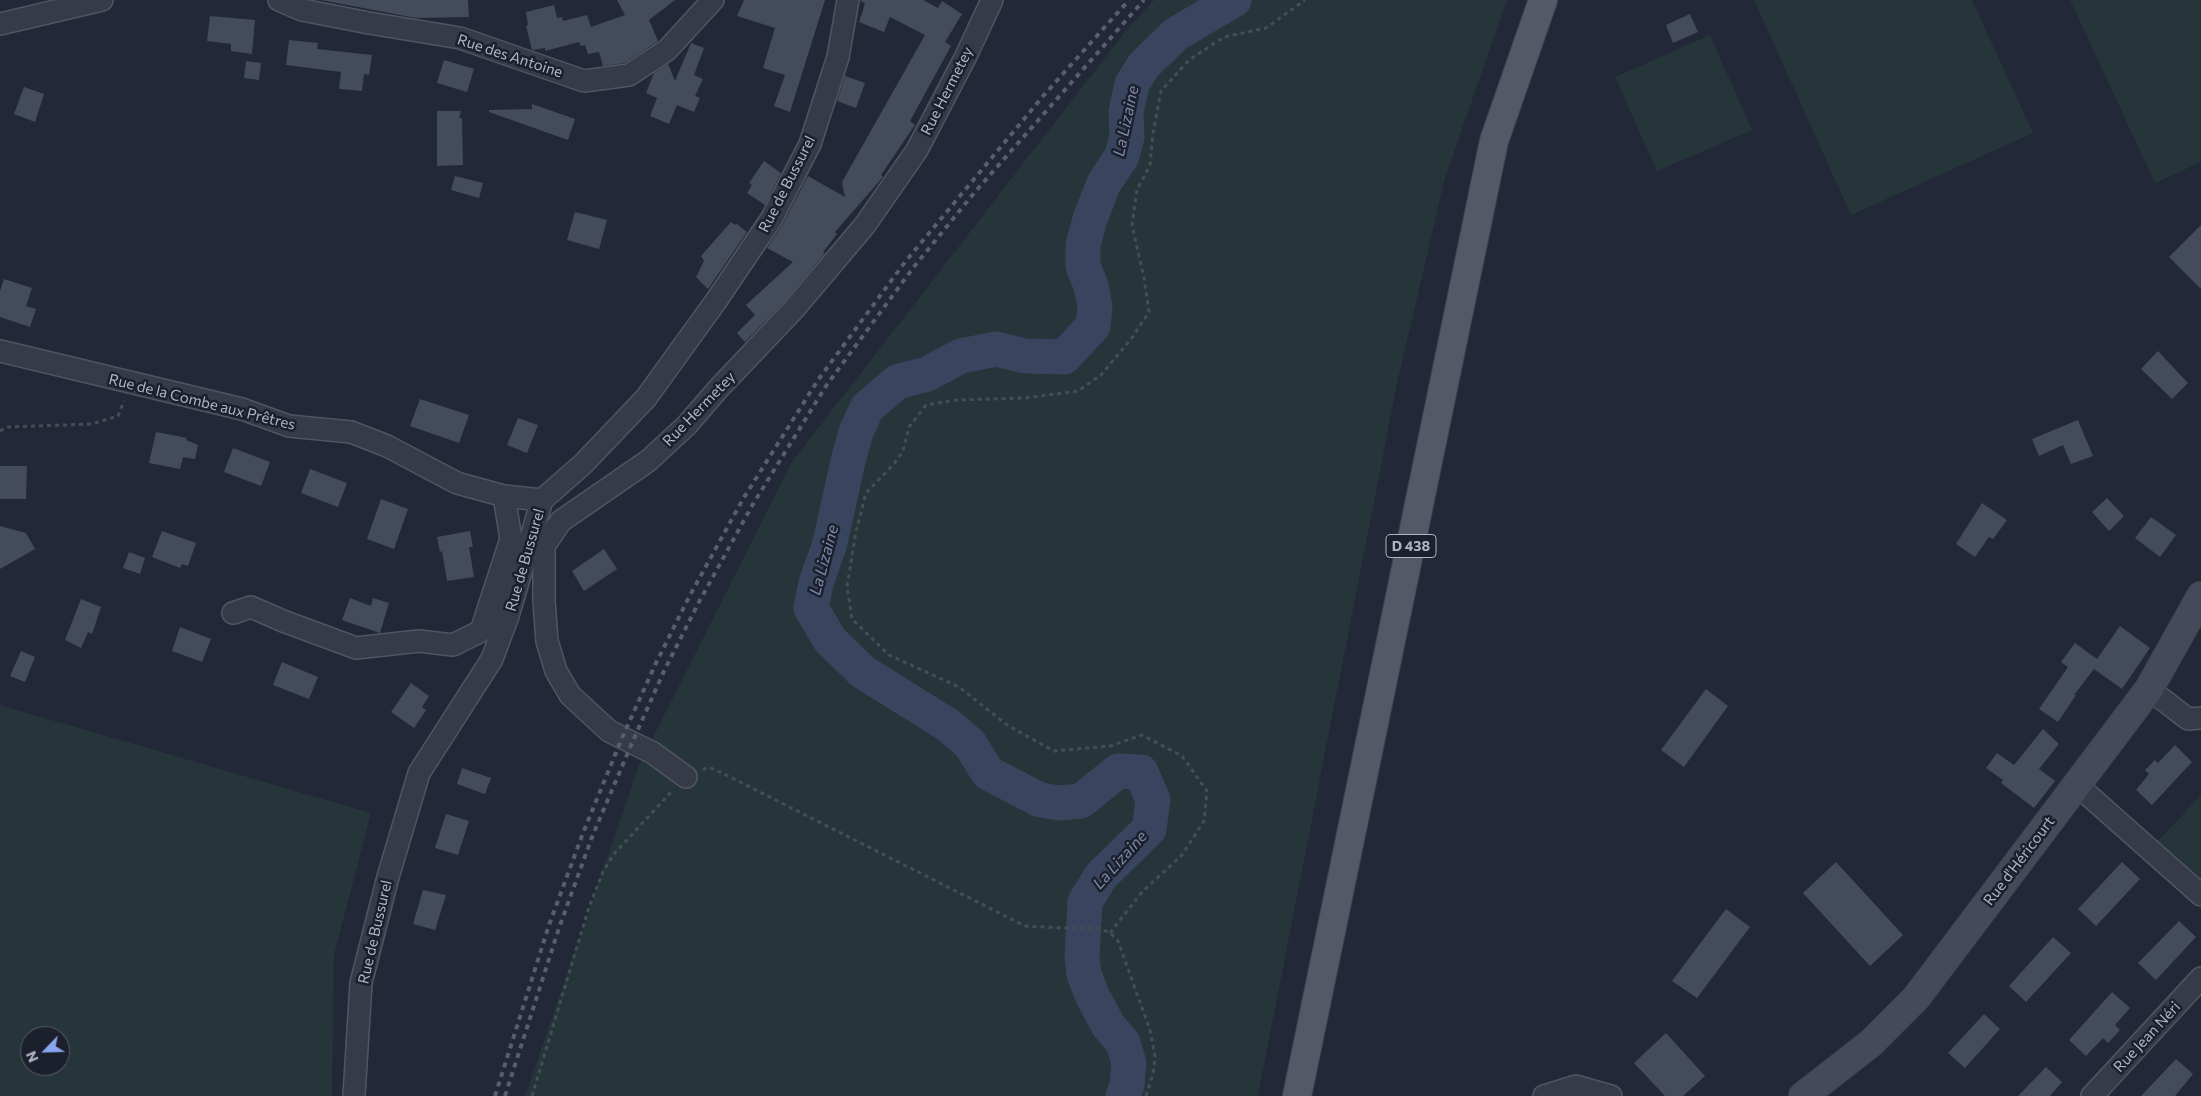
<!DOCTYPE html>
<meta charset="utf-8">
<style>
body{margin:0}
#map{position:relative;width:2201px;height:1096px;overflow:hidden;background:#222837;font-family:Commissioner,sans-serif}
canvas{display:block}
.north{position:absolute;left:20px;top:1026px;width:50px;height:50px;box-sizing:border-box;background:#1b202c;border:1px solid #575c69;border-radius:50%;rotate:246deg;font-size:14px;font-weight:700;line-height:20px;text-align:center;color:#b0b5c4}
.north::after{content:'';display:block;margin:auto;width:18px;height:22px;background:#8aa5ef;clip-path:polygon(50% 0,100% 100%,50% 72%,0 100%)}
</style>
<div id="map">
<canvas width="2201" height="1096"></canvas>
<div class="north">N</div>
</div>
<script>
const g = document.querySelector('canvas').getContext('2d');
g.lineJoin = 'round';
function paint(path, color) { g.fillStyle = color; g.fill(path, 'evenodd'); }
const toPath = rows => new Path2D(rows.map(r => 'M' + r).join(''));
function trace(path, color, width, dash) { g.strokeStyle = color; g.lineWidth = width; g.lineCap = dash ? 'butt' : 'round'; g.setLineDash(dash || []); g.stroke(path); }
function drawText(font, color, halo, rows, align = 'center') {
  g.font = font + ' Commissioner,sans-serif'; g.lineWidth = 5; g.setLineDash([]); g.textBaseline = 'middle'; g.strokeStyle = halo; g.fillStyle = color; for (const [text, x, y, turn = 0] of rows) {
    g.save(); g.translate(x, y); g.rotate((+turn || 0) * Math.PI / 180); g.textAlign = isNaN(turn) ? turn : align; if (halo) g.strokeText(text, 0, 0); g.fillText(text, 0, 0); g.restore();
  }
}
const green = toPath([
 [1154,0,1507,0,1445,178,1397,384,1258,1096,525,1096,639,765,792,462,1128,28],
 [1754,0,1972,0,2033,133,1851,215],
 [2070,0,2201,0,2201,162,2155,183],
 [1710,35,1752,130,1657,171,1615,77],
 [0,705,371,813,334,955,332,1096,0,1096],
 [30,1036,60,1036,60,1066,30,1066],
 [2201,795,2201,880,2158,841]
]);
const river = toPath([
 [1123,1096,1127,1085,1129,1063,1123,1043,1108,1025,1092,995,1084,974,1082,955,1085,902,1101,876,1149,829,1153,800,1141,772,1118,771,1081,801,1059,803,1040,800,988,773,970,744,948,725,863,672,830,640,811,608,816,583,830,543,848,461,856,432,867,408,897,382,927,374,961,356,996,349,1025,356,1064,357,1093,326,1095,307,1091,286,1083,266,1083,245,1090,219,1104,183,1122,156,1127,137,1126,112,1132,84,1144,65,1176,34,1234,0]
]);
const building = toPath([
 [321,0,468,0,469,17,416,18],
 [617,0,675,0,649,20,658,41,625,63,603,66,599,52,588,54,585,45,581,46,579,42,545,51,545,48,532,50,526,26,528,25,526,12,554,5,557,18,562,17,563,21,587,15,591,27,625,15],
 [744,0,825,0,790,112,774,106,785,75,763,68,775,28,737,16],
 [860,0,923,0,938,8,942,1,962,14,945,42,951,46,910,121,915,125,881,175,883,177,835,232,837,234,823,252,825,253,786,300,745,342,737,333,755,315,746,305,793,262,767,248,783,224,808,176,845,197,842,182,925,35,890,17,884,32,859,22,865,4],
 [1690,14,1698,32,1673,43,1666,25],
 [210,16,255,20,252,54,231,51,231,44,207,41],
 [289,40,318,43,317,49,372,55,369,75,364,74,362,91,339,89,341,72,286,65],
 [691,43,704,48,694,75,703,79,695,96,700,98,694,112,677,105,669,124,650,116,657,98,646,93,654,73,668,64,675,81],
 [444,60,474,69,467,92,437,83],
 [246,61,261,63,259,80,244,78],
 [845,76,865,83,856,108,837,101],
 [24,87,44,94,35,122,14,114],
 [532,104,575,119,568,140,489,112,489,110,532,109],
 [437,111,461,111,459,118,462,118,463,165,437,166],
 [764,161,781,173,765,205,747,193,752,185,749,183],
 [455,176,483,183,479,198,451,190],
 [575,212,607,220,599,249,567,240],
 [731,222,735,225,737,224,747,232,708,289,696,277,704,261,701,256],
 [2201,225,2201,289,2169,257],
 [4,279,32,288,26,306,36,309,30,327,0,317,0,291],
 [2158,351,2188,383,2172,399,2141,369],
 [420,399,469,415,459,443,410,426],
 [518,418,538,425,527,453,507,445],
 [2078,420,2093,456,2071,464,2063,445,2039,456,2032,439],
 [156,432,187,438,186,440,198,445,195,459,183,457,180,469,149,463],
 [233,448,270,462,261,486,224,472],
 [0,466,27,466,26,499,0,499],
 [310,469,347,483,338,507,301,493],
 [2107,498,2124,516,2109,531,2092,512],
 [381,499,408,509,394,549,367,539],
 [1982,503,2007,520,1993,539,1989,537,1975,557,1956,544],
 [2151,517,2176,535,2160,557,2135,538],
 [0,526,26,533,35,549,0,569],
 [162,531,196,543,188,566,182,564,180,568,152,557],
 [470,531,473,547,469,547,474,577,447,581,442,551,440,552,437,537],
 [604,549,617,569,584,591,572,571],
 [129,552,145,558,140,574,123,568],
 [350,598,371,606,373,598,389,603,380,633,342,620],
 [81,599,101,607,92,634,88,632,81,648,65,640],
 [2120,626,2150,648,2122,689,2094,669,2074,695,2076,695,2058,722,2039,709,2068,667,2061,662,2075,643,2097,659],
 [180,627,211,639,202,662,172,651],
 [21,651,35,657,25,682,10,676],
 [282,662,318,677,309,699,273,685],
 [411,683,429,696,422,707,426,710,414,728,391,712],
 [1706,689,1728,706,1684,767,1661,750],
 [2043,729,2059,744,2039,769,2055,781,2034,808,2001,783,2003,780,1986,768,1997,753,2014,765],
 [2175,745,2192,762,2152,805,2136,790,2149,774,2145,770,2155,760,2158,763],
 [462,768,491,778,485,794,457,784],
 [446,814,469,821,458,855,435,848],
 [1836,862,1903,935,1870,966,1803,893],
 [2122,862,2140,879,2096,926,2078,909],
 [423,890,446,895,435,930,413,924],
 [1726,909,1750,927,1697,998,1672,981],
 [2179,921,2196,937,2156,980,2138,963],
 [2053,937,2071,953,2026,1002,2009,986],
 [2112,992,2130,1008,2115,1025,2120,1030,2108,1043,2103,1038,2086,1056,2069,1040],
 [1984,1014,2000,1029,1965,1068,1948,1053],
 [1666,1033,1705,1076,1683,1096,1665,1096,1634,1063],
 [2176,1059,2193,1074,2175,1096,2141,1096],
 [2046,1067,2062,1082,2050,1096,2018,1096]
]);
const path = toPath([
 [0,431,8,427,92,424,118,416,124,401],
 [703,770,709,767,730,777,1025,926,1061,928,1099,928,1110,933,1118,941,1150,1030,1155,1056,1153,1074,1146,1096],
 [1110,933,1142,892,1182,855,1204,821,1207,791,1182,756,1142,735,1110,746,1054,751,1007,725,959,687,889,655,852,619,847,587,856,531,866,493,894,464,903,451,909,427,926,405,956,400,1025,398,1078,391,1101,375,1131,339,1149,312,1144,278,1132,225,1137,190,1150,165,1153,133,1161,91,1189,60,1224,37,1266,28,1305,0],
 [532,1096,589,907,603,872,613,855,672,791]
]);
const street = toPath([
 [279,0,302,10,369,23,460,38,584,81,629,75,667,50,713,0],
 [0,24,102,0],
 [0,351,242,409,289,426,351,432,387,446,457,483,504,496,542,500],
 [233,613,251,607,283,621,356,648,419,641,453,645,481,631,511,539,504,496],
 [2149,689,2188,719,2201,718],
 [686,777,653,753,609,731,570,695,556,671,547,641,544,601,544,546,561,521,648,461,687,425,718,389,794,309,865,225,917,150,966,56,992,0],
 [2077,785,2201,895],
 [354,1096,361,983,388,877,419,773,492,659,508,616,542,500,583,464,646,398,716,301,772,218,810,144,838,57,848,0],
 [1544,1096,1576,1086,1611,1096],
 [2092,1096,2201,978]
]);
const secondary = toPath([
 [1803,1096,1871,1043,1916,998,2149,689,2201,596]
]);
const primary = toPath([
 [1297,1096,1494,141,1543,0]
]);
const rail = toPath([
 [495,1096,549,925,583,833,622,738,655,665,689,597,743,499,818,380,905,262,1044,95,1129,0],
 [505,1096,559,928,592,837,632,743,664,671,699,602,753,504,826,386,913,268,975,192,1144,0]
]);
const shields = [
 [1411,546,50]
];
const shieldNames = [
 ["D 438",1411,546]
];
const streetNames = [
 ["Rue des Antoine",510,56,18],
 ["Rue Hermetey",947,91,-63],
 ["Rue de Bussurel",787,184,-63],
 ["Rue de la Combe aux Prêtres",202,402,14],
 ["Rue Hermetey",699,409,-46],
 ["Rue de Bussurel",525,560,-74],
 ["Rue d'Héricourt",2019,861,-53],
 ["Rue de Bussurel",375,932,-77],
 ["Rue Jean Néri",2147,1037,-47]
];
const waterNames = [
 ["La Lizaine",1126,121,-78],
 ["La Lizaine",824,560,-75],
 ["La Lizaine",1120,860,-48]
];
paint(green, '#253539');
trace(river, '#39445f', 35);
paint(building, '#444b5b');
trace(street, '#505562', 24);
trace(secondary, '#3f4451', 30);
trace(primary, '#3f4451', 30);
trace(path, '#425055', 3, [4, 4]);
trace(street, '#363b47', 21);
trace(secondary, '#444a5a', 28);
trace(primary, '#545967', 28);
trace(rail, '#585e6e', 4, [5, 5]);
for (const [x, y, w] of shields) { const box = new Path2D(); box.roundRect(x - w / 2, y - 11.5, w, 23, 4); g.fillStyle = '#1b202c'; g.fill(box); trace(box, '#b0b5c4', 1); }
drawText('bold 14px', '#b0b5c4', null, shieldNames);
drawText('15px', '#b0b5c4', '#1b202c', streetNames);
drawText('italic 16px', '#7b89aa', '#1b202c', waterNames);
</script>
